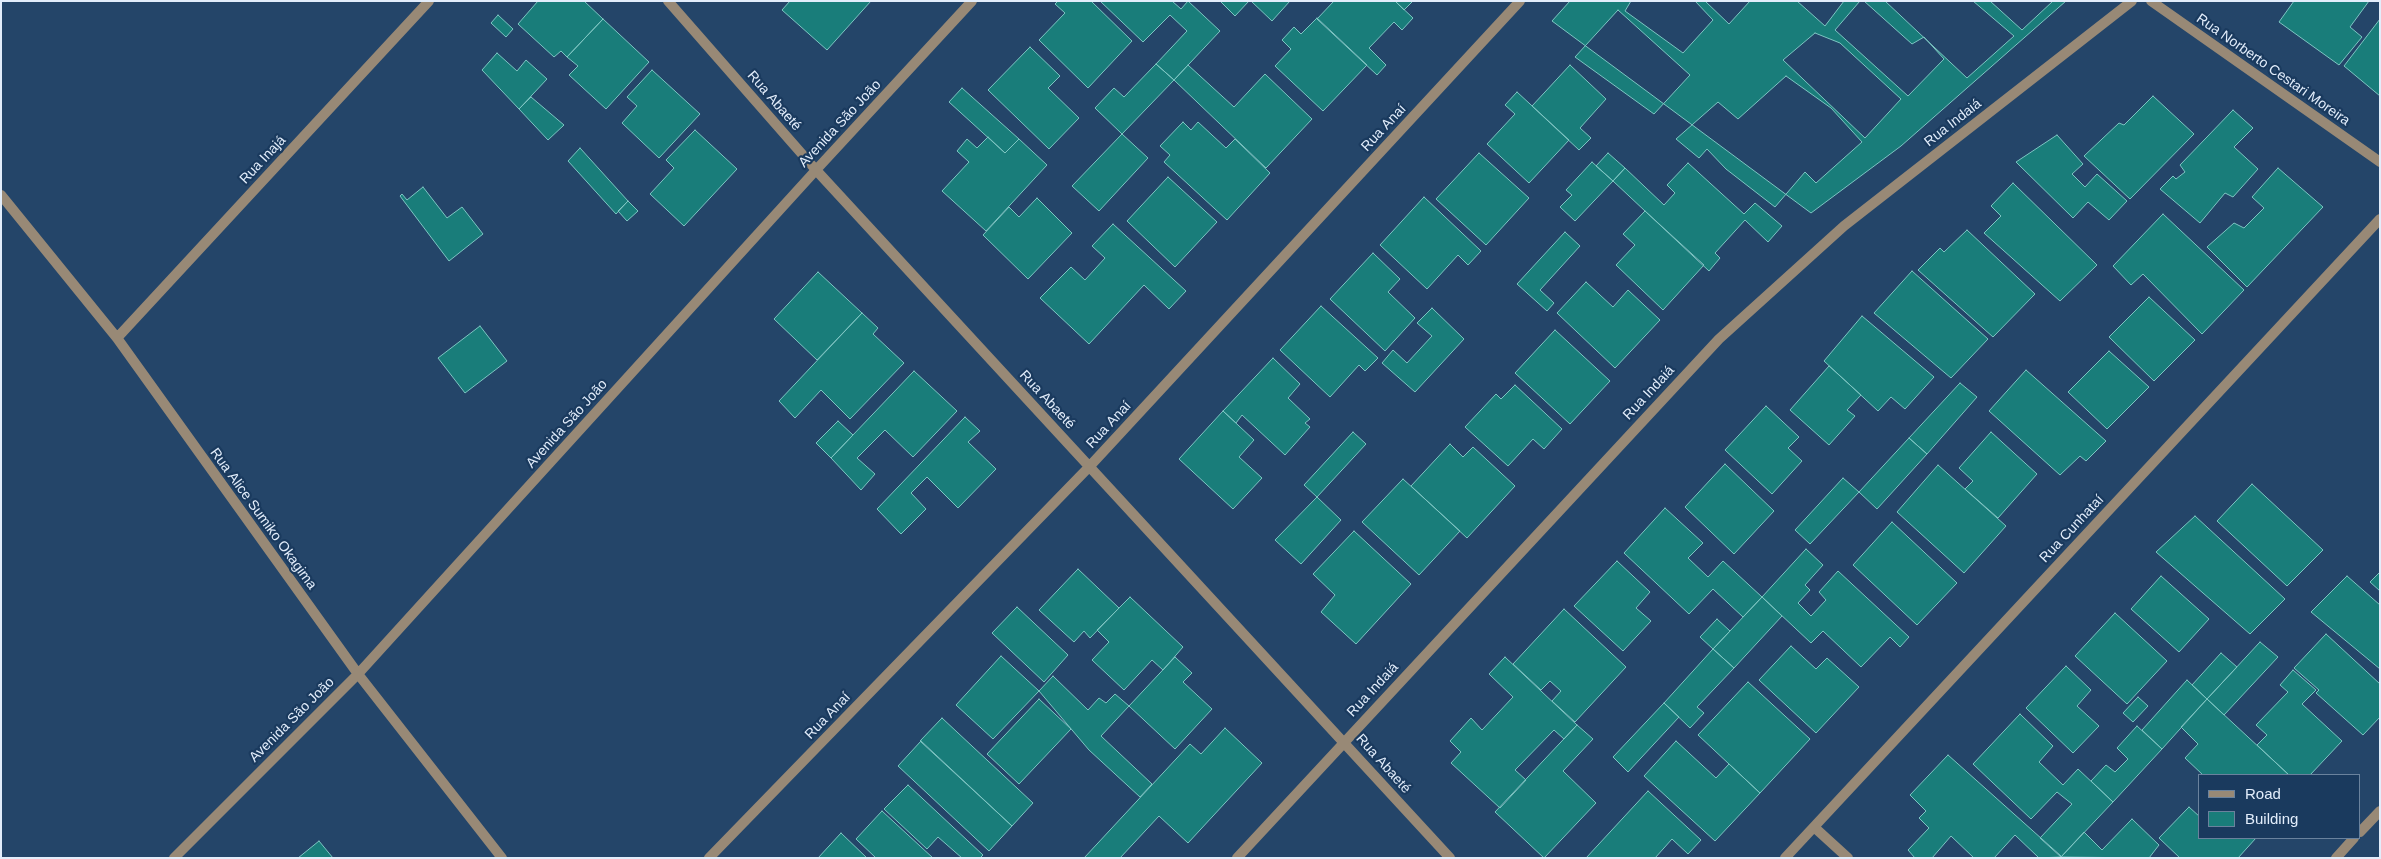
<!DOCTYPE html>
<meta charset="utf-8">
<style>
body{margin:0}
#map{position:relative;width:2381px;height:859px;overflow:hidden;background:#244569;font-family:Helvetica,sans-serif}
canvas{display:block}
.frame{position:absolute;inset:0;border:2px solid #e2edfb;pointer-events:none}
.legend{position:absolute;left:2198px;top:774px;width:162px;height:65px;box-sizing:border-box;background:#1a3a5e;border:1px solid #6a829d;margin:0;padding:6px 9px;list-style:none;font-size:15px;color:#e2edfb}
.legend li{display:flex;align-items:center;gap:10px;height:25px}
.legend b{width:25px;border:1px solid #6a829d}
</style>
<div id="map">
<canvas width="2381" height="859"></canvas>
<div class="frame"></div>
<ul class="legend">
<li><b style="height:6px;background:#988976"></b>Road</li>
<li><b style="height:14px;background:#197d7a"></b>Building</li>
</ul>
</div>
<script>
const g = document.querySelector('canvas').getContext('2d');
g.lineJoin = 'round';
function paint(path, color) { g.fillStyle = color; g.fill(path, 'evenodd'); }
const toPath = rows => new Path2D(rows.map(r => 'M' + r).join(''));
function trace(path, color, width, dash) { g.strokeStyle = color; g.lineWidth = width; g.lineCap = dash ? 'butt' : 'round'; g.setLineDash(dash || []); g.stroke(path); }
function drawText(font, color, halo, rows, align = 'center') {
  g.font = font + ' Helvetica,sans-serif'; g.lineWidth = 4.5; g.setLineDash([]); g.textBaseline = 'middle'; g.strokeStyle = halo; g.fillStyle = color; for (const [text, x, y, turn = 0] of rows) {
    g.save(); g.translate(x, y); g.rotate((+turn || 0) * Math.PI / 180); g.textAlign = isNaN(turn) ? turn : align; if (halo) g.strokeText(text, 0, 0); g.fillText(text, 0, 0); g.restore();
  }
}
const building = toPath([
 [538,1,584,1,603,19,567,57,561,51,554,57,518,24,538,1],
 [790,1,871,1,827,50,782,10,790,1],
 [1058,1,1091,1,1132,41,1088,88,1039,40,1065,13,1055,4,1058,1],
 [1100,1,1172,1,1181,9,1188,1,1220,31,1174,80,1156,64,1187,31,1170,15,1143,42,1100,1],
 [1220,1,1249,1,1235,16,1220,1],
 [1251,1,1290,1,1272,21,1251,1],
 [1334,1,1395,1,1413,18,1402,30,1394,22,1369,48,1386,65,1377,75,1317,19,1334,1],
 [1395,1,1413,1,1404,10,1395,1],
 [1570,1,2066,1,1901,146,1811,213,1552,21,1570,1],
 [1631,1,1695,1,1713,20,1683,53,1625,11,1631,1],
 [1705,1,1750,1,1729,24,1705,1],
 [1797,1,1844,1,1825,26,1797,1],
 [1860,1,1864,1,1912,44,1924,37,1944,59,1908,96,1835,30,1860,1],
 [1885,1,1973,1,2014,36,1967,78,1885,1],
 [1990,1,2053,1,2022,30,1990,1],
 [2294,1,2369,1,2350,27,2362,37,2339,65,2279,22,2294,1],
 [1618,10,1690,75,1654,114,1575,57,1618,10],
 [498,15,513,29,506,37,491,23,498,15],
 [1317,18,1367,65,1323,111,1275,66,1291,49,1282,40,1294,27,1301,34,1317,18],
 [603,19,649,62,606,109,569,75,578,66,567,57,603,19],
 [2380,19,2380,96,2344,66,2380,19],
 [1815,33,1840,43,1901,99,1865,138,1783,60,1815,33],
 [1030,47,1060,76,1048,88,1079,118,1049,149,988,90,1030,47],
 [497,53,517,71,526,60,547,79,519,109,482,70,497,53],
 [1156,64,1174,80,1122,134,1095,108,1114,88,1124,97,1156,64],
 [1188,65,1234,107,1265,74,1312,119,1266,168,1174,80,1188,65],
 [1570,65,1606,99,1580,128,1591,138,1579,150,1532,106,1570,65],
 [652,70,700,114,659,158,622,123,637,106,627,97,652,70],
 [1786,76,1831,108,1862,142,1816,183,1805,172,1775,207,1726,169,1707,149,1699,158,1676,139,1718,102,1738,119,1786,76],
 [962,88,1019,139,1005,153,949,102,962,88],
 [1517,92,1569,140,1529,183,1487,144,1515,114,1505,105,1517,92],
 [2153,96,2194,134,2130,199,2084,156,2119,123,2124,125,2153,96],
 [531,97,564,125,548,140,519,109,531,97],
 [2233,110,2253,128,2234,147,2258,169,2233,197,2225,193,2200,223,2160,189,2173,176,2176,179,2185,172,2180,165,2233,110],
 [1183,122,1191,130,1198,122,1226,148,1235,139,1270,173,1227,220,1164,162,1170,155,1160,146,1183,122],
 [695,130,737,169,684,226,650,194,674,168,666,160,695,130],
 [1122,134,1148,158,1099,211,1072,186,1122,134],
 [2057,135,2083,164,2072,174,2085,187,2097,174,2127,201,2109,220,2088,202,2073,218,2016,162,2057,135],
 [988,137,1005,153,1019,139,1047,165,986,231,942,191,969,162,957,151,967,139,977,148,988,137],
 [580,148,628,201,616,214,568,161,580,148],
 [1479,153,1529,198,1486,245,1436,199,1479,153],
 [1608,153,1625,168,1613,181,1596,166,1608,153],
 [1592,162,1613,181,1575,221,1560,207,1572,195,1566,190,1592,162],
 [1688,163,1744,214,1755,203,1782,226,1768,242,1745,220,1715,253,1720,258,1709,271,1613,181,1625,168,1664,205,1675,193,1667,185,1688,163],
 [2278,168,2323,207,2247,287,2207,247,2234,223,2244,228,2264,208,2252,197,2278,168],
 [1168,177,1217,222,1175,267,1127,221,1168,177],
 [2013,183,2097,265,2060,301,1984,233,2001,216,1991,206,2013,183],
 [423,187,447,218,462,207,483,234,449,261,400,196,402,194,407,200,423,187],
 [1424,197,1481,251,1468,265,1458,255,1427,289,1380,245,1424,197],
 [1037,198,1072,233,1028,279,983,235,1009,207,1019,217,1037,198],
 [628,201,638,211,627,221,618,211,628,201],
 [1645,211,1704,265,1663,310,1616,265,1635,245,1623,234,1645,211],
 [2163,214,2244,290,2202,334,2143,274,2131,285,2113,266,2163,214],
 [1113,224,1186,291,1169,309,1144,285,1089,344,1040,298,1071,267,1085,280,1105,258,1092,246,1113,224],
 [1967,230,2035,294,1993,337,1918,270,1940,248,1944,252,1967,230],
 [1565,232,1580,246,1540,290,1554,303,1547,311,1517,284,1565,232],
 [1373,253,1400,279,1388,292,1415,318,1385,351,1330,299,1373,253],
 [1912,271,1988,339,1951,378,1874,313,1912,271],
 [818,272,862,313,817,360,774,319,818,272],
 [1586,282,1613,307,1628,290,1660,320,1615,368,1557,313,1586,282],
 [2149,297,2195,340,2154,381,2109,337,2149,297],
 [1321,306,1378,358,1365,371,1359,365,1330,397,1280,350,1321,306],
 [1432,308,1464,339,1415,392,1382,363,1393,350,1407,363,1432,336,1417,323,1432,308],
 [862,313,878,328,873,334,904,363,850,419,821,390,795,418,779,401,862,313],
 [1862,316,1934,377,1905,409,1891,397,1878,411,1824,361,1862,316],
 [480,326,507,361,465,393,438,358,480,326],
 [1555,330,1610,381,1570,424,1515,373,1555,330],
 [2109,351,2149,387,2107,429,2068,392,2109,351],
 [1273,358,1300,384,1288,398,1310,419,1305,423,1310,427,1285,455,1242,415,1236,423,1223,411,1273,358],
 [1829,366,1861,395,1847,410,1855,416,1829,445,1790,410,1829,366],
 [2026,370,2106,441,2086,461,2080,456,2060,475,1989,411,2026,370],
 [914,371,957,411,913,457,885,430,857,458,875,474,861,490,831,458,914,371],
 [1960,383,1977,397,1927,454,1909,438,1960,383],
 [1515,385,1562,429,1544,449,1533,439,1508,466,1465,427,1496,394,1501,399,1515,385],
 [1766,406,1799,437,1788,448,1802,461,1772,494,1725,450,1766,406],
 [1223,411,1254,440,1239,457,1262,478,1233,509,1179,459,1223,411],
 [965,417,980,431,968,442,996,469,958,508,927,477,911,493,926,509,901,534,877,509,965,417],
 [838,421,853,435,831,458,816,443,838,421],
 [1353,432,1366,444,1317,497,1304,485,1353,432],
 [1991,432,2037,474,1998,518,1965,489,1973,481,1959,468,1991,432],
 [1909,438,1927,454,1877,509,1859,492,1909,438],
 [1450,444,1463,457,1473,447,1515,486,1467,538,1411,486,1450,444],
 [1725,464,1774,511,1734,554,1685,507,1725,464],
 [1938,465,2006,526,1964,573,1897,512,1938,465],
 [1843,478,1859,492,1810,544,1795,530,1843,478],
 [1403,479,1460,531,1419,575,1362,522,1403,479],
 [2252,484,2323,550,2287,586,2217,521,2252,484],
 [1317,497,1341,520,1301,564,1275,540,1317,497],
 [1665,508,1703,543,1688,558,1708,577,1723,561,1762,597,1743,617,1713,589,1689,614,1624,553,1665,508],
 [2195,516,2285,599,2250,634,2156,552,2195,516],
 [1892,522,1957,583,1917,625,1853,565,1892,522],
 [1354,531,1411,584,1356,644,1321,612,1335,595,1313,574,1354,531],
 [1806,549,1823,565,1805,585,1810,590,1798,603,1811,616,1826,600,1819,592,1838,571,1909,637,1900,647,1890,637,1861,667,1823,631,1811,643,1762,597,1806,549],
 [1617,561,1650,592,1636,608,1651,621,1623,651,1574,606,1617,561],
 [1078,569,1119,608,1090,638,1084,631,1074,642,1039,610,1078,569],
 [2380,572,2380,591,2370,582,2380,572],
 [2161,576,2209,619,2179,652,2131,609,2161,576],
 [2347,576,2380,605,2380,669,2311,612,2347,576],
 [1130,597,1183,647,1163,670,1152,660,1124,690,1092,660,1109,642,1097,630,1130,597],
 [1762,597,1782,616,1734,668,1713,649,1762,597],
 [1017,607,1068,655,1044,682,992,633,1017,607],
 [1564,609,1626,667,1575,722,1552,701,1561,691,1550,681,1541,690,1513,664,1564,609],
 [2115,613,2167,661,2127,704,2075,656,2115,613],
 [1717,619,1730,631,1713,649,1700,637,1717,619],
 [2326,634,2380,684,2380,717,2363,735,2316,693,2319,690,2294,668,2326,634],
 [2260,642,2278,657,2224,715,2207,699,2260,642],
 [1791,646,1816,669,1827,658,1859,687,1816,733,1759,680,1791,646],
 [1713,649,1734,668,1697,707,1704,713,1690,728,1664,703,1713,649],
 [2221,653,2237,667,2207,699,2192,685,2221,653],
 [1001,656,1039,691,993,739,956,705,1001,656],
 [1175,657,1192,673,1183,682,1212,709,1175,749,1129,706,1175,657],
 [1505,657,1577,725,1564,739,1554,730,1515,770,1526,780,1500,808,1451,763,1461,752,1450,741,1471,718,1482,730,1513,697,1489,674,1505,657],
 [2066,666,2091,690,2077,706,2099,726,2073,753,2026,708,2066,666],
 [2293,670,2316,690,2302,704,2342,741,2310,775,2289,775,2257,745,2267,735,2256,725,2288,692,2280,685,2293,670],
 [1053,676,1088,710,1099,698,1106,703,1115,694,1129,706,1101,736,1152,784,1140,797,1089,750,1039,691,1053,676],
 [2187,680,2207,699,2162,749,2142,730,2187,680],
 [1748,682,1810,739,1760,793,1698,735,1748,682],
 [2138,697,2148,706,2133,722,2123,713,2138,697],
 [1039,699,1071,729,1019,784,987,754,1039,699],
 [2207,699,2289,775,2203,775,2185,758,2198,744,2181,727,2207,699],
 [1664,703,1679,717,1628,772,1613,757,1664,703],
 [2020,714,2053,746,2039,762,2063,785,2078,769,2113,802,2061,857,2040,838,2072,804,2057,792,2031,819,1973,764,2020,714],
 [942,718,1033,803,1012,826,920,741,942,718],
 [1577,725,1593,739,1563,771,1596,803,1544,858,1495,812,1577,725],
 [2137,726,2162,749,2113,802,2091,781,2106,765,2115,772,2128,759,2117,748,2137,726],
 [1225,728,1262,763,1188,843,1159,816,1120,858,1084,858,1190,744,1201,754,1225,728],
 [921,741,1012,826,989,851,898,766,921,741],
 [1676,741,1716,778,1729,764,1760,793,1715,841,1644,776,1676,741],
 [1948,755,2061,856,2061,857,2037,858,2038,857,2015,835,1994,858,1974,858,1951,836,1932,858,1915,858,1908,850,1929,828,1919,818,1926,811,1910,795,1948,755],
 [908,785,983,855,980,858,962,858,938,837,927,849,884,809,908,785],
 [1648,791,1701,840,1688,854,1672,839,1655,858,1586,858,1648,791],
 [2189,807,2200,817,2200,838,2256,838,2238,858,2180,858,2159,838,2189,807],
 [882,811,933,858,876,858,856,839,882,811],
 [2132,819,2159,845,2149,858,2061,857,2084,832,2102,850,2132,819],
 [841,833,867,858,818,858,841,833],
 [319,841,333,858,298,858,319,841]
]);
const minor = toPath([
 [668,1,816,170,1450,858],
 [2151,1,2380,162],
 [1,195,117,338,358,674,502,858],
 [117,338,429,1],
 [1814,827,1848,858],
 [2360,832,2380,811],
 [174,858,358,674,816,170,972,1],
 [709,858,1089,467,1520,1],
 [1237,858,1719,339,1844,226,2132,1],
 [1785,858,2380,219],
 [2336,858,2354,838]
]);
const streetNames = [
 ["Rua Norberto Cestari Moreira",2273,70,35],
 ["Rua Abaeté",774,101,49],
 ["Rua Indaiá",1953,123,-38],
 ["Avenida São João",840,124,-47],
 ["Rua Anaí",1384,128,-47],
 ["Rua Inajá",263,160,-47],
 ["Rua Indaiá",1649,393,-47],
 ["Rua Abaeté",1047,400,47],
 ["Avenida São João",567,424,-48],
 ["Rua Anaí",1109,425,-47],
 ["Rua Alice Sumiko Okagima",263,519,54],
 ["Rua Cunhataí",2072,529,-47],
 ["Rua Indaiá",1373,690,-47],
 ["Rua Anaí",828,716,-46],
 ["Avenida São João",292,720,-45],
 ["Rua Abaeté",1383,764,48]
];
paint(building, '#197d7a');
trace(building, '#7dc5c2', 1);
trace(minor, '#988976', 10);
drawText('14px', '#e2edfb', '#1a3a5e', streetNames);
</script>
